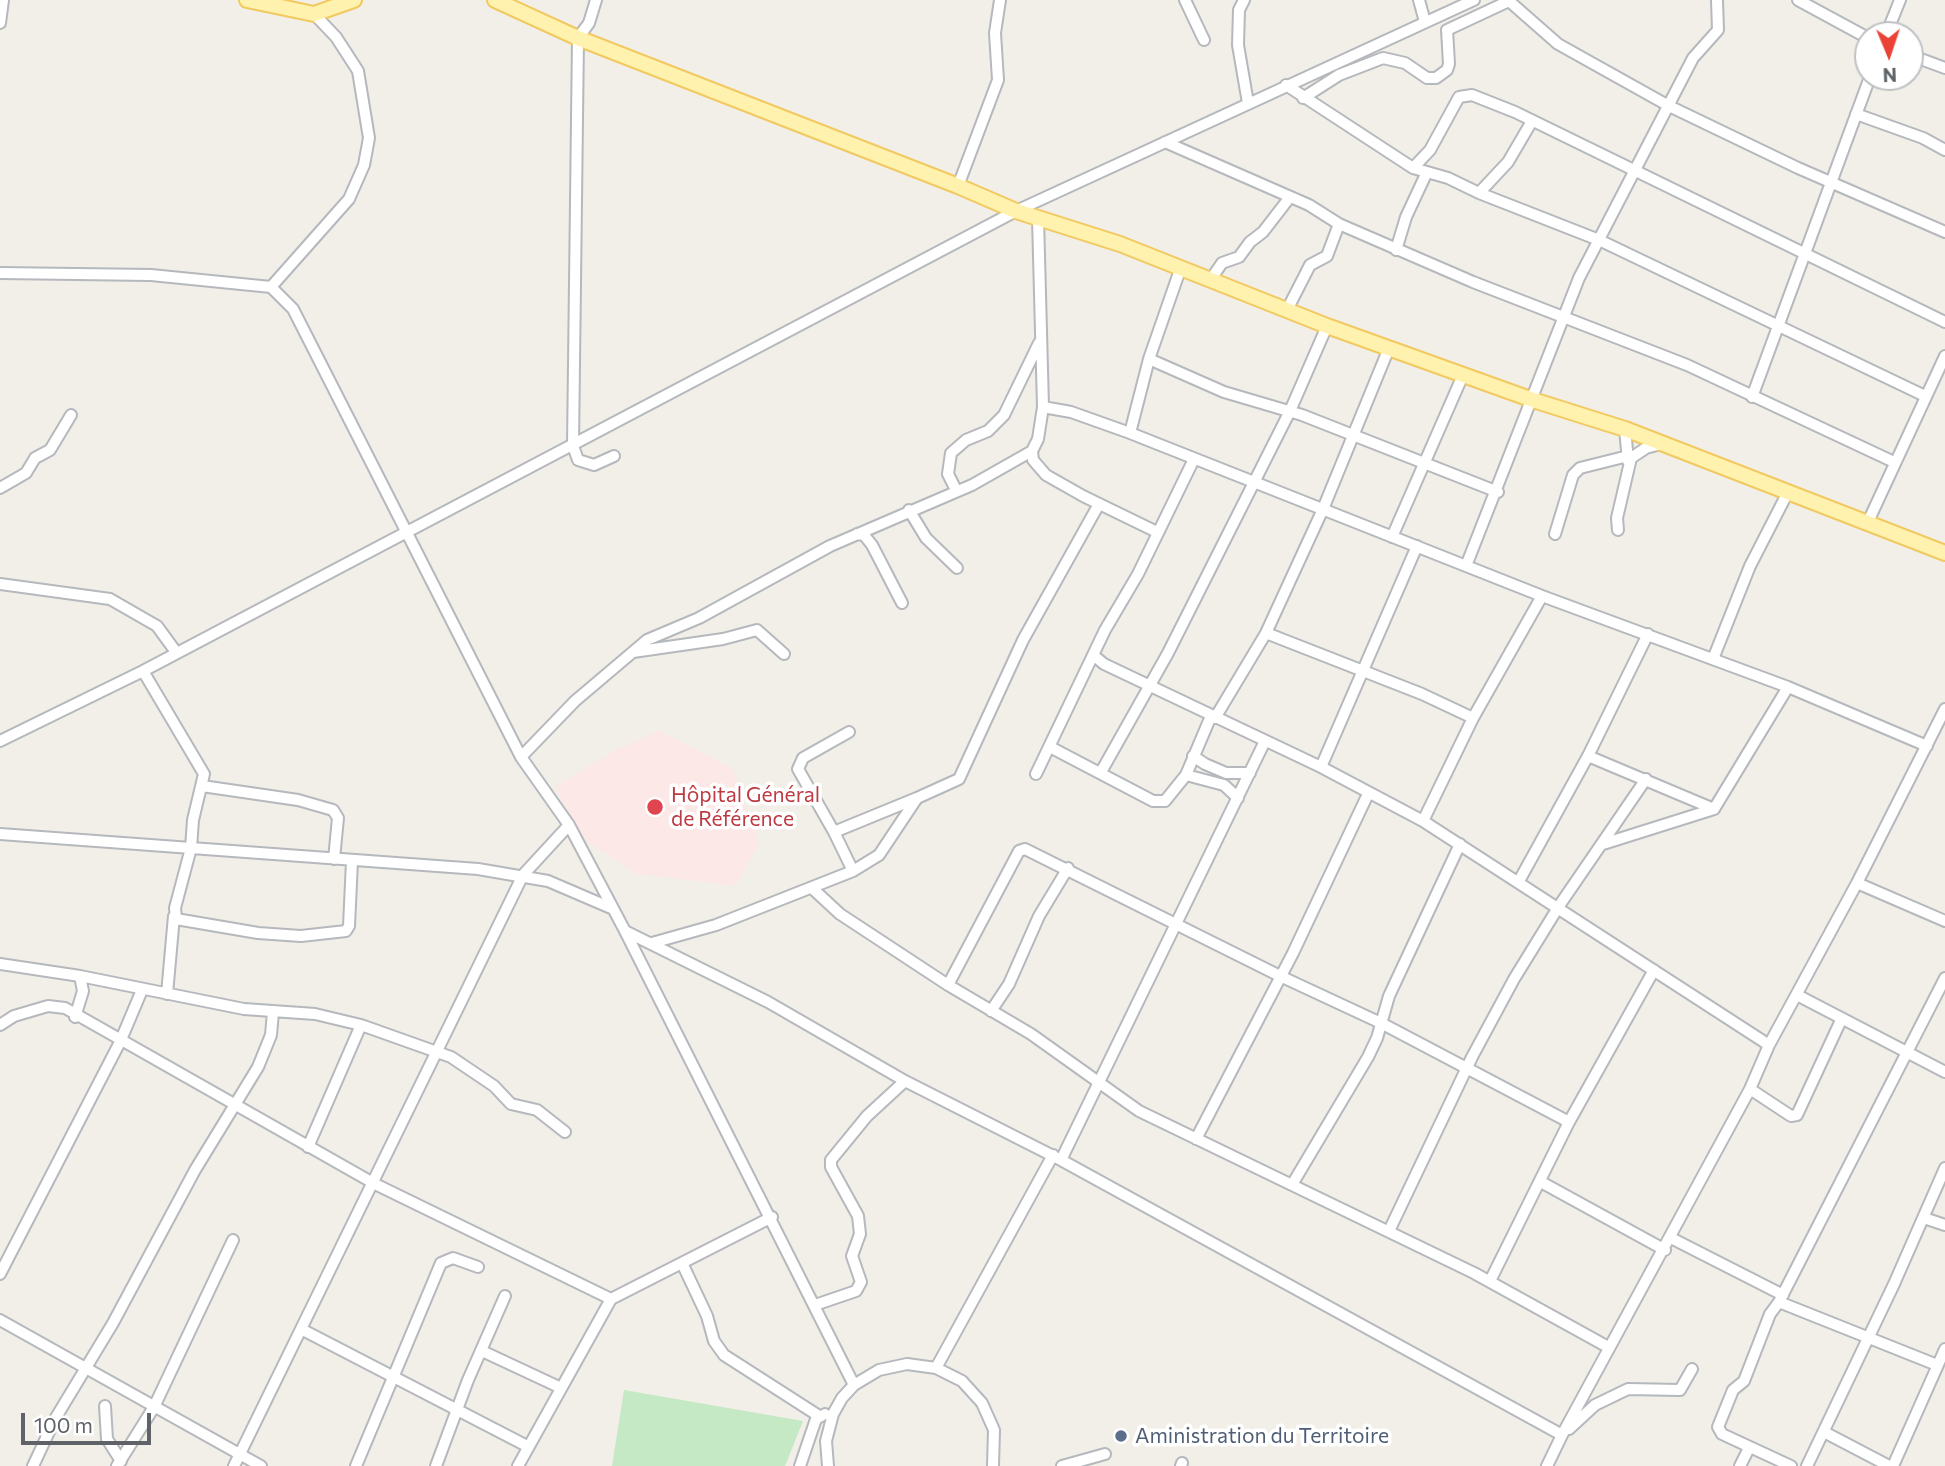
<!DOCTYPE html>
<meta charset="utf-8">
<style>
body{margin:0}
#map{position:relative;width:1945px;height:1466px;overflow:hidden;background:#f1efe8;font-family:Commissioner,sans-serif}
canvas{display:block}
.north{position:absolute;left:1854px;top:21px;width:70px;height:70px;box-sizing:border-box;background:#fff;border:2px solid #bfc1c3;border-radius:50%;rotate:178deg;font-size:19px;font-weight:700;line-height:28px;text-align:center;color:#5f6368}
.north::after{content:'';display:block;margin:auto;width:24px;height:32px;background:#ea4335;clip-path:polygon(50% 0,100% 100%,50% 72%,0 100%)}
.scale{position:absolute;left:21px;top:1413px;width:130px;height:32px;box-sizing:border-box;border:4px solid #5f6368;border-top:0;padding-left:9px;font-size:21px;line-height:24px;white-space:nowrap;color:#5f6368;-webkit-text-stroke:5px #fff;paint-order:stroke}
</style>
<div id="map">
<canvas width="1945" height="1466"></canvas>
<div class="north">N</div>
<div class="scale">100 m</div>
</div>
<script>
const g = document.querySelector('canvas').getContext('2d');
g.lineJoin = 'round';
function paint(path, color) { g.fillStyle = color; g.fill(path, 'evenodd'); }
const toPath = rows => new Path2D(rows.map(r => 'M' + r).join(''));
function trace(path, color, width, dash) { g.strokeStyle = color; g.lineWidth = width; g.lineCap = dash ? 'butt' : 'round'; g.setLineDash(dash || []); g.stroke(path); }
function drawText(font, color, halo, rows, align = 'center') {
  g.font = font + ' Commissioner,sans-serif'; g.lineWidth = 7; g.setLineDash([]); g.textBaseline = 'middle'; g.strokeStyle = halo; g.fillStyle = color; for (const [text, x, y, turn = 0] of rows) {
    g.save(); g.translate(x, y); g.rotate((+turn || 0) * Math.PI / 180); g.textAlign = isNaN(turn) ? turn : align; if (halo) g.strokeText(text, 0, 0); g.fillText(text, 0, 0); g.restore();
  }
}
const medical = toPath([
 [659,730,733,769,759,844,735,886,637,874,587,842,574,827,555,787,612,752]
]);
const green = toPath([
 [624,1390,803,1421,785,1466,612,1466]
]);
const minor = toPath([
 [596,0,589,23,578,38,573,446,578,460,594,465,614,456],
 [1185,0,1204,40],
 [1244,0,1239,10,1238,45,1248,103],
 [1419,0,1425,22],
 [1798,0,1868,38],
 [314,14,336,37,358,71,369,138,364,165,349,199,271,287,293,309,521,757,569,825,625,931,854,1385],
 [0,23,3,0],
 [1886,35,1900,0],
 [1910,55,1945,68],
 [1286,85,1413,168,1448,178,1479,193,1599,240,1925,396],
 [1303,98,1339,75,1383,58,1405,63,1427,78,1436,78,1447,70,1449,64,1447,30,1509,1,1558,44,1669,106,1798,168,1945,232],
 [1856,114,1923,138,1945,150],
 [1165,142,1309,205,1339,224,1473,282,1687,365,1894,462],
 [1413,168,1430,150,1459,97,1472,95,1515,112,1945,322],
 [958,186,998,80,995,33,1000,0],
 [1479,193,1508,162,1532,121],
 [1396,250,1406,217,1427,172],
 [0,273,151,275,271,287],
 [1211,279,1222,263,1239,257,1250,242,1263,232,1290,197],
 [1287,310,1310,265,1327,256,1339,224],
 [1149,359,1224,392,1302,415,1498,492],
 [1752,397,1870,77],
 [1043,407,1071,412,1130,433,1542,596,1788,687,1927,746],
 [1625,429,1628,461],
 [1130,433,1149,359,1181,267],
 [1032,451,1033,460,1046,475,1083,496,1157,532],
 [0,488,26,473,35,458,50,450,71,415],
 [956,490,948,474,951,453,966,440,988,431,1004,415,1039,343],
 [909,510,926,538,957,568],
 [1867,524,1945,356],
 [1618,530,1617,518,1631,458,1646,448,1664,443],
 [857,534,864,535,872,545,902,603],
 [1555,534,1573,475,1580,468,1628,456],
 [1392,537,1463,375],
 [1466,566,1579,278,1693,58,1718,30,1717,0],
 [0,584,110,599,157,626,176,652],
 [1266,633,1422,694,1473,718],
 [633,652,723,639,757,630,784,654],
 [1093,655,1104,664,1321,767,1423,821,1769,1045],
 [1713,659,1750,566,1787,494],
 [143,671,204,774,193,820,191,848,175,908,176,919,258,933,301,936,346,931,349,926,352,861],
 [1215,718,1266,633,1323,509,1389,348],
 [0,741,143,671,1016,211,1474,0],
 [1050,747,1153,801,1165,801,1186,775,1211,716],
 [1193,756,1205,764,1226,773,1250,773],
 [1588,756,1714,809],
 [521,757,575,701,647,640,699,618,830,546,972,485,1032,451,1038,439,1043,407,1038,218],
 [1321,767,1417,546],
 [1101,772,1168,653,1290,411,1327,326],
 [1036,774,1105,630,1138,574,1194,459],
 [1186,775,1224,785,1238,798],
 [202,786,298,800,333,810,338,818,334,859],
 [1423,821,1473,718,1542,596],
 [834,832,798,769,803,758,849,732],
 [0,834,478,869,548,881,611,908],
 [1603,844,1714,809,1788,687],
 [853,871,834,832,917,798],
 [1519,881,1588,756,1648,634],
 [1857,883,1945,921],
 [813,889,840,914,948,985,1031,1034,1139,1111,1474,1273,1608,1347],
 [625,931,768,1002,905,1081,1061,1160,1562,1435,1547,1466],
 [652,943,716,925,853,871,879,855,917,798,959,779,1023,640,1099,504],
 [0,964,80,976,244,1009,315,1014,361,1025,451,1057,494,1086,511,1104,537,1110,565,1132],
 [948,985,1019,851,1025,849,1280,976,1381,1023,1569,1122],
 [167,994,174,916],
 [1797,995,1945,1072],
 [991,1011,1009,984,1039,916,1068,868],
 [75,1017,83,991,80,976],
 [0,1025,14,1016,48,1006,65,1008,375,1184,611,1299],
 [1750,1089,1791,1116,1797,1115,1842,1018],
 [1196,1139,1293,953,1368,794],
 [308,1147,361,1025],
 [1061,1160,1265,741],
 [1541,1182,1665,1250],
 [1293,1183,1368,1057,1377,1038,1389,996,1460,844],
 [1924,1218,1945,1225],
 [1389,1231,1472,1057,1514,979,1559,906,1646,779],
 [1671,1238,1783,1295],
 [682,1263,707,1316,714,1341,724,1355,819,1416],
 [0,1274,120,1042,142,990],
 [1490,1281,1569,1122,1654,970],
 [1779,1302,1770,1314,1744,1381,1733,1390,1718,1427,1722,1434,1791,1466],
 [815,1305,856,1291,861,1282,852,1256,860,1234,858,1216,831,1167,831,1160,867,1116,905,1081],
 [0,1320,261,1466],
 [301,1329,527,1446],
 [482,1351,559,1387],
 [1937,1365,1779,1302,1945,978],
 [936,1368,1053,1155],
 [105,1406,107,1439,121,1461],
 [1569,1429,1595,1405,1628,1389,1680,1390,1692,1369],
 [1824,1432,1889,1466],
 [1562,1435,1750,1089,1769,1045,1857,883,1945,709],
 [33,1466,55,1419,113,1323,195,1170,258,1067,271,1035,273,1012],
 [117,1466,154,1407,233,1240],
 [234,1466,523,875,569,825],
 [356,1466,441,1263,453,1258,478,1267],
 [436,1466,468,1380,505,1296],
 [518,1466,611,1299,772,1217],
 [800,1466,816,1419,825,1414],
 [828,1466,826,1441,833,1414,842,1398,854,1385,879,1370,907,1364,936,1368,962,1381,982,1403,994,1430,993,1466],
 [1062,1466,1105,1454],
 [1181,1466,1182,1463],
 [1740,1466,1749,1448],
 [1807,1466,1894,1284,1945,1168],
 [1893,1466,1945,1349]
]);
const major = toPath([
 [247,0,314,14,354,0],
 [495,0,578,38,958,186,1016,211,1120,244,1327,326,1533,400,1625,429,1945,553]
]);
const markers = [
 [655,807,9,"#e0444e"],
 [1121,1436,7,"#5c6f8a"]
];
const healthNames = [
 ["Hôpital Général",671,795],
 ["de Référence",671,819]
];
const serviceNames = [
 ["Aministration du Territoire",1135,1436]
];
paint(medical, '#fce8e6');
paint(green, '#c5e8c5');
trace(minor, '#b5b8bc', 14);
trace(major, '#f2c960', 18);
trace(minor, '#fff', 10);
trace(major, '#fff2af', 14);
for (const [x, y, r, color] of markers) { const dot = new Path2D(); dot.arc(x, y, r, 0, 2 * Math.PI); g.fillStyle = color; g.fill(dot); trace(dot, '#fff', 2.5); }
drawText('21px', '#be3a42', '#fff', healthNames, 'left');
drawText('21px', '#4e5e75', '#fff', serviceNames, 'left');
</script>
